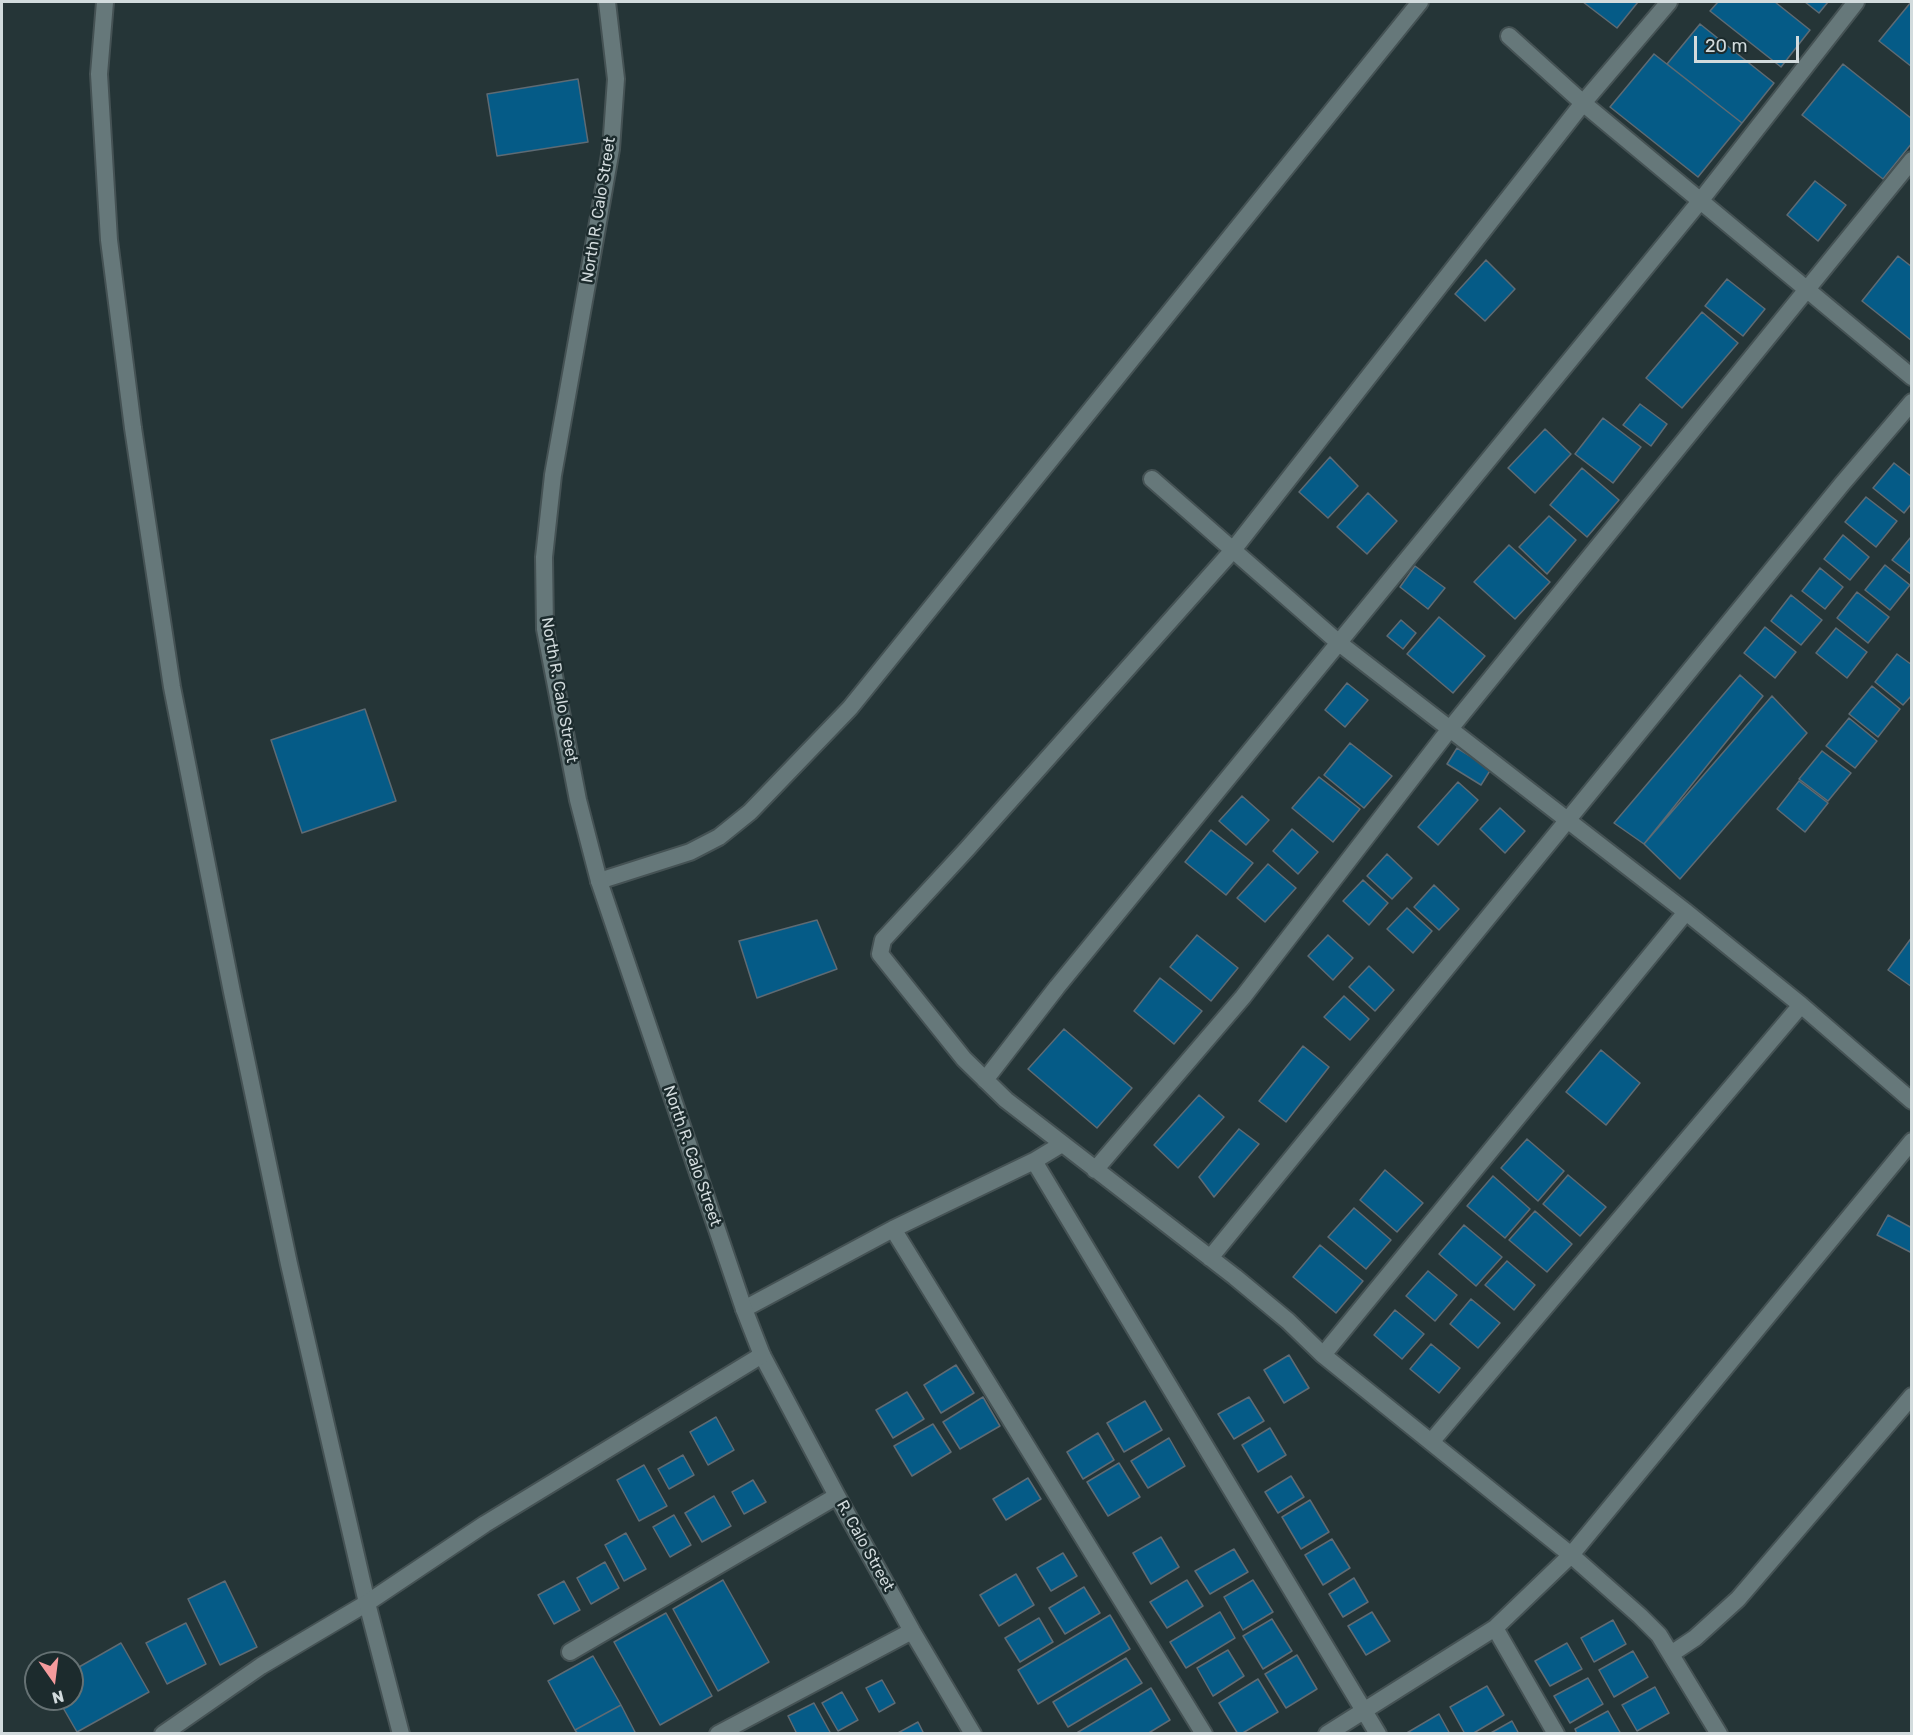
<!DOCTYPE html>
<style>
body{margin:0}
#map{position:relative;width:1913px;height:1735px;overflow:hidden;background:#253537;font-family:Rubik,sans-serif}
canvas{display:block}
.frame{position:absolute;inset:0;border:3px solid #d2dbdd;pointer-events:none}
.north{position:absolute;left:24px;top:1651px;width:60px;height:60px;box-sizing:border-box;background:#1c2b2d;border:2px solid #657173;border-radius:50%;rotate:166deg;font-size:16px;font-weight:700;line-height:24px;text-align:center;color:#d2dbdd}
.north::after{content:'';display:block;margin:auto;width:21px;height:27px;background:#f59b9d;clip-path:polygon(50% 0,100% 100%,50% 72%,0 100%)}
.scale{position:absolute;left:1694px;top:36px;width:105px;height:27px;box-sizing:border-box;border:3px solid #d2dbdd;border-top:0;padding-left:8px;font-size:18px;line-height:21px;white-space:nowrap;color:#d2dbdd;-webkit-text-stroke:4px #1c2b2d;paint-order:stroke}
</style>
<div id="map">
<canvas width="1913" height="1735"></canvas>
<div class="frame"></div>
<div class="north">N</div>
<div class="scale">20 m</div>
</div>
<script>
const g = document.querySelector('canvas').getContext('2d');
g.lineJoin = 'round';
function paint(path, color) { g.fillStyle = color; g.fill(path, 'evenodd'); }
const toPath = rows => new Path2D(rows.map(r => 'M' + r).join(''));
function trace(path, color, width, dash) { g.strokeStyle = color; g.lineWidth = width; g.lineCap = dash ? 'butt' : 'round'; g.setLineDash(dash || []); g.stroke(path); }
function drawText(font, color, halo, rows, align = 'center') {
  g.font = font + ' Rubik,sans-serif'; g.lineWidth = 5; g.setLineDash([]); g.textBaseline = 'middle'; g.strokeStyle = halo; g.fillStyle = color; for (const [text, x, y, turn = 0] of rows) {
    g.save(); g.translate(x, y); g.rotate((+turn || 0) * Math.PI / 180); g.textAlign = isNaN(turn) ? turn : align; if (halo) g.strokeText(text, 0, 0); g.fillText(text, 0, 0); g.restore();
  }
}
const building = toPath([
 [1583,2,1638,2,1617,28,1583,2],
 [1718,2,1775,2,1810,30,1781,67,1710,11,1718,2],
 [1805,2,1828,2,1819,13,1805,2],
 [1911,2,1912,2,1912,67,1879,41,1911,2],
 [1700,24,1774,83,1742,123,1667,64,1700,24],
 [1654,54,1742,123,1698,177,1610,107,1654,54],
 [1843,64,1912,119,1912,143,1883,179,1802,115,1843,64],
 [578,79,588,142,497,156,487,94,578,79],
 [1815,181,1846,205,1818,241,1787,215,1815,181],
 [1898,256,1912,267,1912,341,1862,301,1898,256],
 [1486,260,1515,289,1485,321,1455,294,1486,260],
 [1727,279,1765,309,1743,336,1705,306,1727,279],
 [1702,312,1738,343,1682,408,1646,378,1702,312],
 [1640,404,1667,424,1651,446,1623,425,1640,404],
 [1603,418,1641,447,1613,483,1575,454,1603,418],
 [1545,429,1571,454,1535,493,1508,468,1545,429],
 [1330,457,1358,486,1328,518,1299,492,1330,457],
 [1894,463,1912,477,1912,503,1904,513,1873,488,1894,463],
 [1582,468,1619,500,1587,537,1550,505,1582,468],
 [1368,493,1397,521,1367,554,1337,527,1368,493],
 [1866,497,1897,521,1876,547,1845,522,1866,497],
 [1549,516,1576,540,1547,574,1519,547,1549,516],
 [1843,535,1869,557,1850,580,1824,559,1843,535],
 [1911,537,1912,538,1912,575,1892,560,1911,537],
 [1509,545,1550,582,1515,619,1474,582,1509,545],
 [1885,565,1910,585,1890,610,1865,590,1885,565],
 [1415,566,1445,588,1428,609,1400,587,1415,566],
 [1820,568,1843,587,1825,609,1802,591,1820,568],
 [1857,592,1889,617,1868,643,1837,618,1857,592],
 [1791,595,1822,620,1801,645,1771,621,1791,595],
 [1439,617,1485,656,1453,693,1407,654,1439,617],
 [1401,620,1416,633,1403,649,1387,636,1401,620],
 [1765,627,1796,652,1775,678,1744,653,1765,627],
 [1836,628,1867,652,1847,678,1816,653,1836,628],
 [1897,654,1912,665,1912,695,1903,705,1875,682,1897,654],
 [1740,675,1763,696,1644,844,1614,823,1740,675],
 [1347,683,1368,700,1345,727,1325,710,1347,683],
 [1872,686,1900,709,1878,737,1849,714,1872,686],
 [1772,696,1807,733,1680,879,1644,844,1772,696],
 [365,709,396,801,302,833,271,740,365,709],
 [1849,718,1877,741,1855,768,1826,746,1849,718],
 [1350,743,1392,776,1364,808,1324,775,1350,743],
 [1457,748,1491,769,1481,785,1447,764,1457,748],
 [1822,751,1851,773,1828,801,1799,779,1822,751],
 [1319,777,1360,809,1333,842,1292,808,1319,777],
 [1799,781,1828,803,1805,832,1777,809,1799,781],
 [1458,782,1478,800,1438,845,1418,827,1458,782],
 [1242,796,1269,820,1246,845,1219,821,1242,796],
 [1500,808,1525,831,1505,853,1480,829,1500,808],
 [1292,829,1318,852,1298,874,1273,851,1292,829],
 [1211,830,1253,863,1226,895,1185,862,1211,830],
 [1387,854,1412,878,1392,899,1367,876,1387,854],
 [1268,864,1296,888,1265,922,1237,898,1268,864],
 [1363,880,1388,903,1369,925,1343,901,1363,880],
 [1434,885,1459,909,1439,930,1414,907,1434,885],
 [1407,908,1432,931,1413,953,1387,929,1407,908],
 [817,920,837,969,757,998,739,941,817,920],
 [1197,935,1238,968,1211,1001,1170,967,1197,935],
 [1328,935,1353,958,1333,980,1308,956,1328,935],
 [1912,937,1912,987,1888,970,1912,937],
 [1369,966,1394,990,1375,1011,1349,987,1369,966],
 [1160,978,1202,1011,1174,1044,1134,1011,1160,978],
 [1344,996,1369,1019,1350,1040,1324,1017,1344,996],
 [1064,1029,1132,1088,1097,1128,1028,1069,1064,1029],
 [1303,1046,1329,1067,1286,1122,1259,1101,1303,1046],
 [1601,1050,1640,1083,1606,1125,1566,1092,1601,1050],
 [1199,1095,1224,1117,1178,1168,1154,1145,1199,1095],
 [1239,1129,1259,1144,1214,1197,1199,1177,1239,1129],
 [1527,1139,1564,1171,1538,1201,1501,1168,1527,1139],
 [1385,1170,1423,1203,1397,1232,1360,1200,1385,1170],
 [1568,1175,1606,1207,1580,1236,1543,1204,1568,1175],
 [1493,1176,1530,1209,1505,1238,1467,1206,1493,1176],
 [1354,1208,1391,1240,1366,1269,1328,1237,1354,1208],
 [1535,1211,1572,1244,1547,1272,1509,1240,1535,1211],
 [1888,1215,1912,1228,1912,1253,1877,1235,1888,1215],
 [1464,1225,1502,1257,1476,1286,1439,1254,1464,1225],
 [1320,1245,1363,1281,1336,1313,1293,1277,1320,1245],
 [1507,1261,1535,1285,1514,1310,1485,1285,1507,1261],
 [1428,1271,1457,1295,1435,1321,1406,1296,1428,1271],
 [1471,1299,1500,1323,1478,1348,1450,1324,1471,1299],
 [1395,1310,1424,1334,1402,1359,1374,1335,1395,1310],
 [1431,1344,1460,1368,1439,1393,1410,1369,1431,1344],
 [1289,1355,1309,1388,1284,1403,1264,1370,1289,1355],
 [956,1365,974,1393,941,1413,924,1385,956,1365],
 [907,1392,924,1419,893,1438,876,1410,907,1392],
 [983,1397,1000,1426,960,1449,943,1422,983,1397],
 [1249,1397,1264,1421,1234,1439,1218,1414,1249,1397],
 [1145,1401,1162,1430,1124,1452,1107,1423,1145,1401],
 [716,1417,734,1450,708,1465,690,1432,716,1417],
 [933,1424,951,1452,912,1476,894,1446,933,1424],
 [1270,1428,1286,1455,1258,1472,1242,1445,1270,1428],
 [1098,1433,1114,1460,1083,1479,1067,1452,1098,1433],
 [1169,1438,1185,1466,1148,1488,1131,1461,1169,1438],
 [683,1455,694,1475,669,1489,658,1469,683,1455],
 [1119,1463,1140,1497,1108,1516,1087,1482,1119,1463],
 [644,1465,667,1506,639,1521,617,1480,644,1465],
 [1291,1476,1304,1497,1278,1513,1265,1492,1291,1476],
 [1028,1478,1041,1499,1006,1520,993,1499,1028,1478],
 [753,1480,766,1502,744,1514,732,1492,753,1480],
 [714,1496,731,1526,702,1542,685,1513,714,1496],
 [1310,1500,1329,1532,1301,1549,1282,1517,1310,1500],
 [674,1515,691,1545,670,1557,653,1527,674,1515],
 [626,1533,646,1569,624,1581,605,1545,626,1533],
 [1161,1537,1179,1567,1151,1584,1133,1553,1161,1537],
 [1332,1539,1350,1568,1323,1585,1305,1555,1332,1539],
 [1234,1549,1248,1572,1210,1594,1195,1571,1234,1549],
 [1063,1553,1077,1576,1051,1591,1037,1568,1063,1553],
 [605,1562,619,1588,591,1604,577,1578,605,1562],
 [1016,1574,1034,1605,999,1626,980,1595,1016,1574],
 [1354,1578,1368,1602,1343,1617,1329,1594,1354,1578],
 [723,1580,769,1662,718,1691,673,1609,723,1580],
 [1187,1580,1203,1606,1167,1628,1150,1602,1187,1580],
 [1253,1580,1273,1612,1243,1630,1224,1597,1253,1580],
 [225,1581,257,1647,220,1665,188,1599,225,1581],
 [564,1581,580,1610,554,1624,538,1595,564,1581],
 [1084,1587,1100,1613,1065,1634,1049,1608,1084,1587],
 [1220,1612,1235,1638,1186,1668,1170,1642,1220,1612],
 [1372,1612,1390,1641,1366,1655,1348,1626,1372,1612],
 [666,1613,712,1696,660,1725,614,1642,666,1613],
 [1110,1615,1130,1649,1038,1704,1018,1670,1110,1615],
 [1039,1618,1053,1642,1020,1662,1005,1638,1039,1618],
 [1272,1619,1292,1651,1263,1669,1243,1636,1272,1619],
 [1613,1620,1626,1644,1594,1662,1581,1638,1613,1620],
 [186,1623,206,1664,167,1684,146,1643,186,1623],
 [121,1643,149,1692,77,1732,58,1699,72,1699,72,1671,121,1643],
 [1567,1643,1582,1669,1550,1686,1535,1661,1567,1643],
 [1228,1650,1244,1676,1213,1696,1197,1668,1228,1650],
 [1633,1651,1648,1677,1614,1697,1599,1670,1633,1651],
 [1297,1655,1317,1689,1286,1708,1265,1674,1297,1655],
 [593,1656,621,1705,575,1730,548,1681,593,1656],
 [1126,1658,1142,1683,1068,1727,1053,1702,1126,1658],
 [1588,1678,1603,1704,1570,1723,1554,1696,1588,1678],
 [1258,1679,1278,1712,1241,1734,1238,1734,1219,1703,1258,1679],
 [882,1680,895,1703,879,1712,866,1688,882,1680],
 [1487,1686,1504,1715,1472,1734,1465,1734,1450,1707,1487,1686],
 [1655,1687,1669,1713,1637,1731,1622,1705,1655,1687],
 [1151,1688,1170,1720,1147,1734,1075,1734,1151,1688],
 [842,1692,858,1720,838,1731,822,1703,842,1692],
 [814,1703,831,1734,797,1734,788,1716,814,1703],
 [621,1705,636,1734,578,1734,575,1730,621,1705],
 [1608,1711,1621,1734,1577,1734,1575,1729,1608,1711],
 [1439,1714,1450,1734,1405,1734,1439,1714],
 [1512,1721,1519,1734,1489,1734,1512,1721],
 [918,1722,924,1734,896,1734,918,1722]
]);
const minor = toPath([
 [105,2,99,74,109,240,133,428,172,687,232,992,289,1264,367,1603,261,1666,163,1734],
 [1669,2,1583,103,1233,550,967,849,883,940,880,954,964,1059,1006,1100,1235,1277,1288,1321,1323,1355,1571,1555,1640,1616,1659,1635,1719,1734],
 [1509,36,1583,103,1912,377],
 [1152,479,1339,643,1686,912,1801,1005,1912,1101],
 [599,881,690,852,719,837,750,812,850,708,1420,2],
 [985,1080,1057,987,1701,200,1856,2],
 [1034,1161,1378,1734],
 [1095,1170,1243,997,1449,730,1912,160],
 [893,1229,1204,1734],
 [1210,1258,1842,484,1912,402],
 [744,1309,893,1229,1034,1161,1062,1144],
 [762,1355,837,1496,912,1631,973,1734],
 [1323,1355,1686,912],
 [1431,1442,1801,1005],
 [1495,1628,1556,1734],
 [570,1652,837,1496],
 [1671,1654,1695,1638,1738,1599,1912,1396],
 [718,1734,912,1631],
 [1327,1734,1495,1628,1571,1555,1912,1141]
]);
const secondary = toPath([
 [401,1734,367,1603,485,1524,762,1355,744,1309,599,881,578,800,545,629,544,557,553,475,611,149,616,79,607,2]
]);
const streetNames = [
 ["North R. Calo Street",599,210,-81],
 ["North R. Calo Street",559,690,80],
 ["North R. Calo Street",692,1156,71],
 ["R. Calo Street",865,1546,61]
];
paint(building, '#055b87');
trace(building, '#5e6b74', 1.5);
trace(minor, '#455254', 20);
trace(secondary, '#455254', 20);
trace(minor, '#66787a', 16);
trace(secondary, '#66787a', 16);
drawText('16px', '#d2dbdd', '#1c2b2d', streetNames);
</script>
